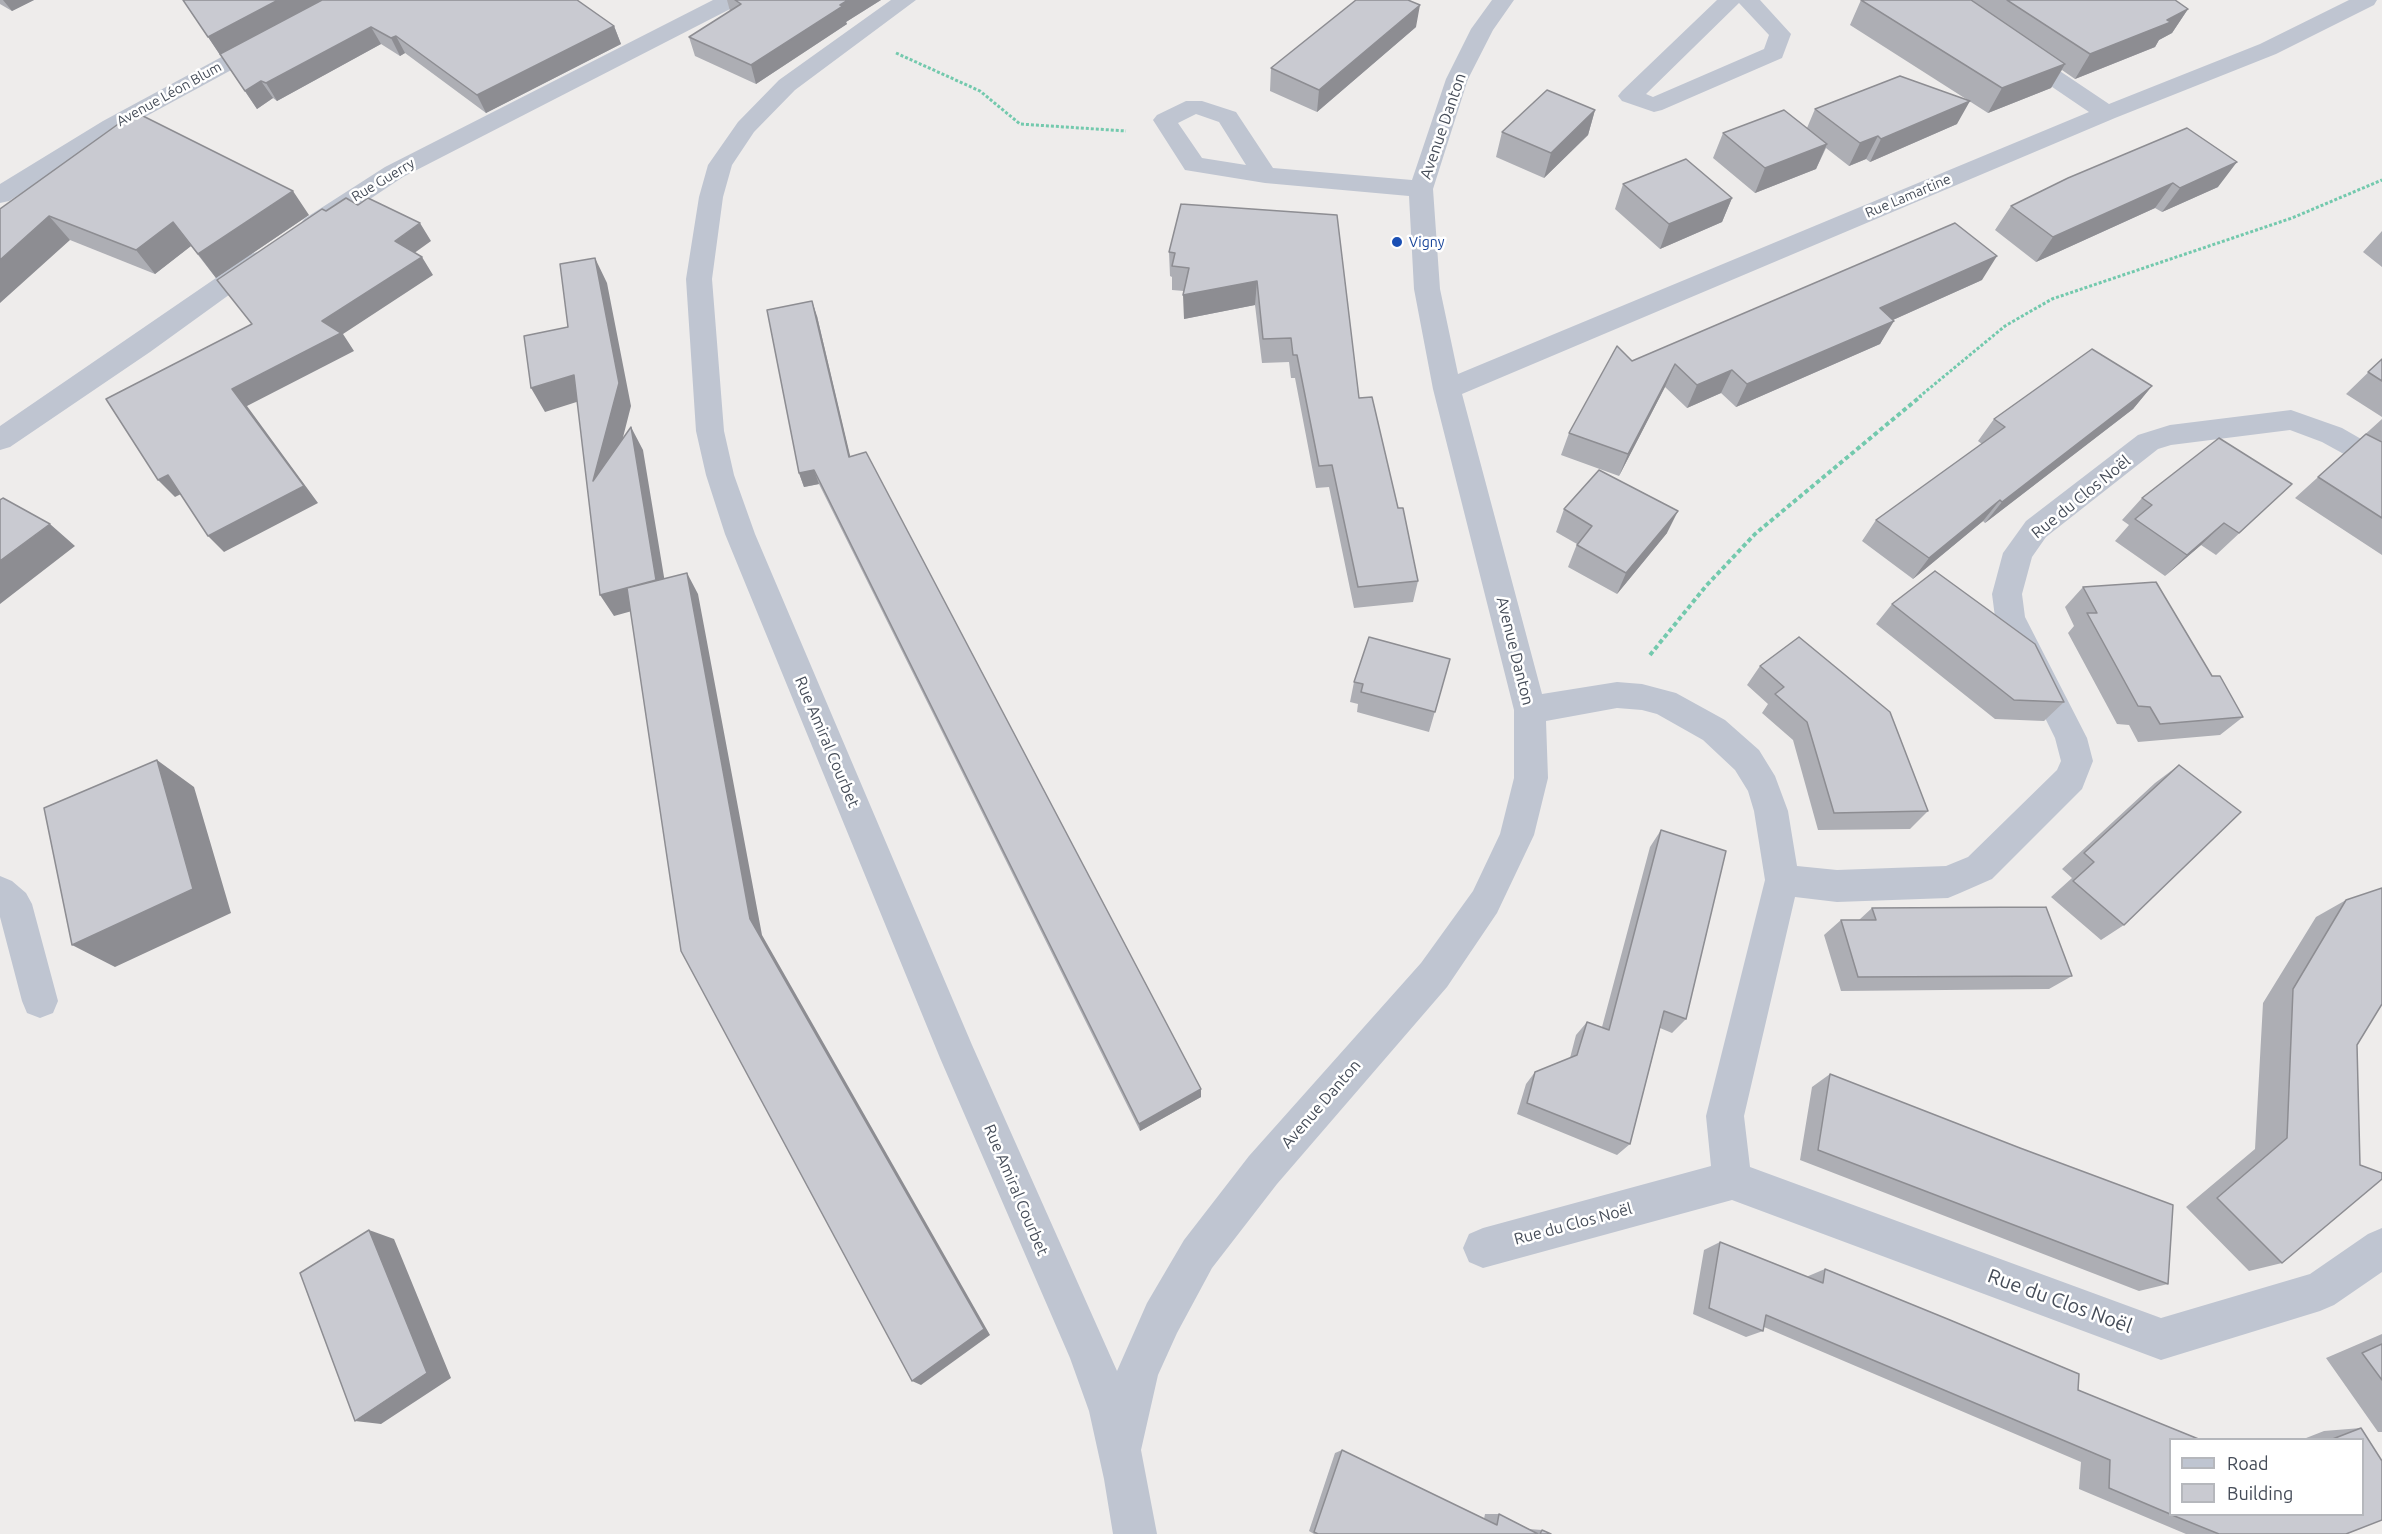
<!DOCTYPE html>
<meta charset="utf-8">
<style>
body{margin:0}
#map{position:relative;width:2382px;height:1534px;overflow:hidden;background:#eeeceb;font-family:Ubuntu,sans-serif}
canvas{display:block}
.legend{position:absolute;left:2169px;top:1438px;width:195px;height:78px;box-sizing:border-box;background:#fff;border:2px solid #b5b7bc;margin:0;padding:8px 10px;list-style:none;font-size:18px;color:#454c58}
.legend li{display:flex;align-items:center;gap:12px;height:30px}
.legend b{width:30px;border:2px solid #b5b7bc}
</style>
<div id="map">
<canvas width="2382" height="1534"></canvas>
<ul class="legend">
<li><b style="height:8px;background:#bfc5d1"></b>Road</li>
<li><b style="height:16px;background:#c9cad1"></b>Building</li>
</ul>
</div>
<script>
const g = document.querySelector('canvas').getContext('2d');
g.lineJoin = 'round';
const toPath = rows => new Path2D(rows.map(r => 'M' + r).join(''));
function trace(path, color, width, dash) { g.strokeStyle = color; g.lineWidth = width; g.lineCap = dash ? 'butt' : 'round'; g.setLineDash(dash || []); g.stroke(path); }
function paint(path, color) { g.fillStyle = color; g.fill(path, 'evenodd'); }
function drawText(font, color, halo, rows, align = 'center') {
  g.font = font + ' Ubuntu,sans-serif'; g.lineWidth = 5; g.setLineDash([]); g.textBaseline = 'middle'; g.strokeStyle = halo; g.fillStyle = color; for (const [text, x, y, turn = 0] of rows) {
    g.save(); g.translate(x, y); g.rotate((+turn || 0) * Math.PI / 180); g.textAlign = isNaN(turn) ? turn : align; if (halo) g.strokeText(text, 0, 0); g.fillText(text, 0, 0); g.restore();
  }
}
const pathFar1 = toPath([
 [896,53,980,91,1020,124,1126,131],
 [1919,397,2005,326,2052,299,2292,218,2382,180]
]);
const path = toPath([
 [1650,655,1706,586,1755,534,1921,396]
]);
const minor = toPath([
 [327,0,354,0,351,5,119,131,9,201,0,203,0,184,103,121,327,0],
 [713,0,741,0,738,5,403,177,322,231,313,233,304,231,300,225,304,219,385,167,713,0],
 [891,0,916,0,795,90,754,132,732,165,723,197,712,279,724,431,734,475,755,534,972,1045,1117,1371,1147,1303,1184,1240,1249,1156,1421,963,1473,891,1500,834,1514,778,1514,710,1433,389,1414,289,1409,196,1265,183,1185,170,1153,120,1157,115,1186,101,1202,101,1236,112,1273,168,1412,180,1446,79,1471,29,1492,0,1514,0,1493,30,1468,79,1433,189,1440,289,1458,374,2089,112,2011,59,2008,54,2011,49,2027,49,2109,104,2260,44,2349,0,2377,0,2374,5,2276,54,2115,118,1462,394,1542,694,1617,682,1642,684,1676,693,1725,720,1759,750,1775,776,1788,811,1797,866,1837,870,1946,866,1968,857,2057,770,2061,761,2055,738,1995,617,1992,594,2003,553,2026,521,2138,435,2170,425,2291,410,2342,428,2382,451,2382,475,2322,442,2290,430,2171,445,2158,449,2046,537,2032,557,2022,594,2025,617,2087,738,2093,761,2082,789,1992,879,1960,893,1948,898,1837,902,1795,897,1744,1116,1750,1167,2161,1318,2310,1274,2368,1234,2382,1228,2382,1272,2334,1305,2320,1311,2161,1360,1732,1200,1483,1268,1469,1262,1463,1248,1469,1234,1483,1228,1711,1166,1706,1116,1765,880,1754,811,1748,791,1735,770,1703,740,1657,714,1642,710,1617,708,1546,721,1548,778,1534,835,1497,913,1447,987,1277,1184,1212,1268,1177,1333,1158,1375,1141,1450,1157,1534,1113,1534,1104,1479,1089,1411,1070,1358,940,1058,725,534,706,475,696,431,686,279,699,197,708,165,738,122,779,80,891,0],
 [1196,114,1219,122,1246,165,1202,158,1178,123,1196,114],
 [1717,0,1760,0,1791,34,1782,58,1662,110,1654,112,1622,101,1618,96,1622,91,1717,0],
 [1739,3,1769,35,1764,49,1653,97,1646,94,1739,3],
 [260,251,269,254,273,260,269,266,150,352,10,447,0,450,0,426,251,254,260,251],
 [0,876,12,881,26,893,32,904,58,1001,53,1013,40,1018,27,1013,22,1001,0,917,0,876]
]);
const wall = toPath([
 [0,0,34,0,12,11,0,4],
 [183,0,614,26,621,44,486,113,405,53,400,56,381,44,277,101,273,98,257,109],
 [727,0,881,0,846,22,847,24,756,84,695,56,689,37,730,11],
 [1861,0,2175,0,2188,9,2172,33,2159,40,2155,47,2075,79,2062,70,2051,88,1988,113,1850,25],
 [1416,27,1317,112,1270,91,1271,68],
 [1815,109,1957,124,1870,162,1866,159,1849,166,1826,148,1816,169,1755,193,1713,158,1723,133,1807,128],
 [1595,110,1588,135,1544,178,1496,157,1502,132],
 [2187,128,2218,187,2162,212,2155,208,2036,262,1995,230,2011,206],
 [1623,184,1732,198,1722,222,1660,249,1615,209],
 [0,209,309,215,216,278,191,246,155,274,70,240],
 [1337,215,1359,398,1398,508,1418,581,1413,602,1354,608,1329,487,1316,488,1295,378,1291,378,1289,362,1262,363,1255,305,1184,319,1184,291,1172,290,1172,277,1170,276,1169,252],
 [2382,231,2382,267,2363,252],
 [1982,280,1893,320,1880,344,1736,407,1721,393,1687,408,1665,387,1619,476,1561,455,1569,433,1632,361],
 [817,316,850,457,1201,1097,1140,1131,819,484,804,487,799,473],
 [2382,359,2382,417,2346,394],
 [2152,386,2133,409,1985,523,1983,521,1913,579,1862,541,1876,520,1982,444,1978,441,1994,419],
 [2382,419,2382,555,2295,498],
 [2292,484,2216,555,2201,545,2165,576,2115,541,2129,525,2122,520,2142,498],
 [1564,509,1667,533,1617,594,1568,567,1577,544,1556,532],
 [2083,587,2212,676,2243,717,2220,735,2138,742,2129,725,2117,724,2068,633,2074,626,2065,607],
 [1892,604,2064,702,2044,721,1995,719,1876,624],
 [1450,659,1429,732,1357,712,1358,704,1350,702,1354,682],
 [1760,666,1928,811,1910,829,1818,830,1793,740,1762,713,1768,704,1747,685],
 [2179,765,2124,925,2101,940,2051,897,2072,878,2062,869,2155,783],
 [1661,830,1686,1019,1672,1033,1660,1028,1630,1144,1617,1155,1517,1114,1526,1084,1535,1072,1570,1058,1576,1035,1587,1022,1602,1027,1650,847],
 [2346,900,2357,1045,2360,1165,2282,1263,2249,1271,2186,1207,2255,1149,2263,1003,2316,917],
 [1872,908,2072,976,2049,989,1841,991,1824,935,1841,920,1859,920],
 [1830,1074,2168,1284,2139,1291,1800,1160,1812,1087],
 [1720,1242,1806,1277,1825,1269,1950,1320,2079,1374,2078,1390,2201,1440,2170,1440,2170,1515,2362,1515,2362,1440,2301,1440,2324,1431,2361,1428,2382,1461,2382,1520,2346,1534,2186,1534,2079,1489,2081,1462,1764,1327,1763,1331,1746,1337,1693,1314,1704,1250],
 [2382,1334,2382,1432,2378,1432,2326,1358],
 [1342,1450,1484,1519,1485,1514,1499,1514,1529,1529,1542,1530,1551,1534,1314,1534,1309,1531,1335,1453]
]);
const shadedWall = toPath([
 [3,0,34,0,12,11],
 [278,0,322,0,220,55,208,37],
 [848,0,881,0,846,22,847,24,756,84,751,65],
 [1420,5,1416,27,1317,112,1319,90],
 [2188,9,2172,33,2159,40,2155,47,2075,79,2090,54,2167,20],
 [614,26,621,44,486,113,477,95],
 [371,27,381,44,277,101,266,83],
 [396,36,405,53,400,56,391,38],
 [2065,64,2051,88,1988,113,2002,88],
 [261,81,273,98,257,109,245,91],
 [1970,101,1957,124,1870,162,1881,139],
 [1595,110,1588,135,1544,178,1551,153],
 [1878,136,1866,159,1849,166,1860,143],
 [1827,144,1816,169,1755,193,1765,168],
 [2237,162,2218,187,2162,212,2180,188],
 [2173,183,2155,208,2036,262,2053,237],
 [293,191,309,215,216,278,198,254],
 [1732,198,1722,222,1660,249,1669,224],
 [49,216,70,240,0,303,0,260],
 [173,222,191,246,155,274,136,250],
 [420,223,431,241,406,259,395,241],
 [1997,256,1982,280,1866,332,1880,308],
 [422,257,433,275,343,334,354,351,247,406,318,503,224,552,208,536,232,389,322,321],
 [595,258,607,283,631,406,606,504,593,481],
 [1257,281,1255,305,1184,319,1183,295],
 [812,301,817,316,854,472,849,457],
 [1894,321,1880,344,1736,407,1747,384],
 [1675,364,1665,387,1619,476,1628,454],
 [1732,370,1721,393,1687,408,1697,385],
 [574,375,586,399,545,412,531,388],
 [2152,386,2133,409,1985,523,2002,502],
 [631,427,643,450,668,601,614,616,600,595],
 [814,470,819,484,804,487,799,473],
 [168,475,185,492,175,497,158,480],
 [2000,500,1983,521,1913,579,1929,558],
 [1678,511,1667,533,1617,594,1626,573],
 [2224,523,2201,545,2165,576,2187,555],
 [50,524,75,546,0,604,0,561],
 [687,573,698,594,762,935,990,1335,921,1385,912,1381,750,919],
 [157,760,194,787,231,913,115,967,72,945],
 [1201,1089,1201,1097,1140,1131,1139,1124],
 [369,1230,394,1239,451,1378,381,1424,355,1421]
]);
const building = toPath([
 [183,0,278,0,208,37,183,0],
 [322,0,577,0,614,26,477,95,396,36,391,38,371,27,266,83,261,81,245,91,220,54,322,0],
 [735,0,848,0,840,5,843,6,751,65,689,37,741,4,735,0],
 [1356,0,1408,0,1420,5,1319,90,1271,68,1356,0],
 [1861,0,1971,0,2065,64,2002,88,1861,0],
 [2007,0,2175,0,2188,9,2167,20,2171,22,2090,54,2007,0],
 [1900,76,1970,101,1881,139,1878,136,1860,143,1815,109,1900,76],
 [1547,90,1595,110,1551,153,1502,132,1547,90],
 [1784,110,1827,144,1765,168,1723,133,1784,110],
 [135,112,293,191,198,254,173,222,136,250,49,216,0,260,0,209,135,112],
 [2187,128,2237,162,2180,188,2173,183,2053,237,2011,206,2068,178,2187,128],
 [1686,159,1732,198,1669,224,1623,184,1686,159],
 [346,198,358,205,368,198,420,223,395,241,422,257,322,321,341,333,232,389,304,486,208,536,168,475,158,480,106,399,252,324,217,280,322,209,326,211,346,198],
 [1181,204,1337,215,1359,398,1372,397,1398,508,1403,508,1418,581,1358,587,1332,465,1319,466,1297,355,1293,355,1291,338,1263,339,1257,281,1183,295,1189,268,1172,266,1175,253,1169,252,1181,204],
 [1955,223,1997,256,1880,308,1894,321,1747,384,1732,370,1697,385,1675,364,1628,454,1569,433,1617,346,1632,361,1955,223],
 [595,258,619,383,593,481,631,427,656,580,600,595,574,375,531,388,524,336,568,327,560,264,595,258],
 [812,301,849,457,866,452,1201,1089,1139,1124,814,470,799,473,767,310,812,301],
 [2092,349,2152,386,2002,502,2000,500,1929,558,1876,520,2005,427,1994,419,2092,349],
 [2382,359,2382,381,2368,372,2382,359],
 [2366,434,2382,442,2382,518,2318,477,2366,434],
 [2219,438,2292,484,2239,533,2224,523,2187,555,2135,519,2152,505,2142,498,2219,438],
 [1599,470,1678,511,1626,573,1577,545,1592,526,1564,509,1599,470],
 [3,498,50,524,0,561,0,500,3,498],
 [1935,571,2035,644,2064,702,2014,700,1892,604,1935,571],
 [687,573,750,919,984,1329,912,1381,681,951,627,588,687,573],
 [2156,582,2212,676,2220,676,2243,717,2160,724,2150,707,2138,706,2087,613,2097,613,2083,587,2156,582],
 [1369,637,1450,659,1435,712,1361,692,1363,684,1354,682,1369,637],
 [1799,637,1890,712,1928,811,1834,813,1807,722,1775,694,1784,687,1760,666,1799,637],
 [157,760,193,889,72,945,44,808,157,760],
 [2179,765,2241,812,2124,925,2073,881,2094,862,2084,853,2179,765],
 [1661,830,1726,851,1686,1019,1664,1011,1630,1144,1527,1103,1535,1072,1577,1055,1587,1022,1609,1030,1661,830],
 [2382,888,2382,1004,2357,1045,2360,1165,2382,1173,2382,1179,2282,1263,2217,1198,2287,1138,2293,989,2346,900,2382,888],
 [2046,907,2072,976,1858,977,1841,920,1876,920,1872,908,2046,907],
 [1830,1074,2020,1148,2173,1205,2168,1284,1818,1150,1830,1074],
 [369,1230,427,1373,355,1421,300,1273,369,1230],
 [1720,1242,1823,1283,1825,1269,1950,1320,2079,1374,2078,1390,2201,1440,2170,1440,2170,1514,2109,1488,2110,1460,1766,1315,1763,1331,1709,1308,1720,1242],
 [2382,1344,2382,1380,2362,1353,2382,1344],
 [2361,1428,2382,1461,2382,1520,2346,1534,2219,1534,2172,1515,2362,1515,2362,1440,2330,1440,2361,1428],
 [1342,1450,1497,1525,1499,1514,1538,1534,1318,1534,1314,1532,1342,1450],
 [1542,1530,1551,1534,1540,1534,1542,1530]
]);
const markers = [
 [1397,242,6,"#1a4fb4"]
];
const farStreetnames = [
 ["Avenue Léon Blum",169,94,-29],
 ["Rue Guerry",383,180,-31],
 ["Rue Lamartine",1908,196,-23]
];
const farTransitnames = [
 ["Vigny",1409,242]
];
const streetNames = [
 ["Avenue Danton",1443,126,-71],
 ["Rue du Clos Noël",2081,497,-39],
 ["Avenue Danton",1515,651,76],
 ["Rue Amiral Courbet",827,742,67],
 ["Avenue Danton",1321,1104,-49],
 ["Rue Amiral Courbet",1016,1190,67],
 ["Rue du Clos Noël",1573,1224,-15]
];
const nearStreetnames = [
 ["Rue du Clos Noël",2060,1301,20]
];
trace(pathFar1, '#73c9ad', 3, [3, 2]);
trace(path, '#73c9ad', 4, [4.5, 3]);
paint(minor, '#bfc5d1');
paint(wall, '#adaeb4');
paint(shadedWall, '#8d8d92');
paint(building, '#c9cad1');
trace(building, '#8d8d92', 1.5);
for (const [x, y, r, color] of markers) { const dot = new Path2D(); dot.arc(x, y, r, 0, 2 * Math.PI); g.fillStyle = color; g.fill(dot); trace(dot, '#fff', 2); }
drawText('14px', '#454c58', '#fff', farStreetnames);
drawText('14px', '#164399', '#fff', farTransitnames, 'left');
drawText('16px', '#454c58', '#fff', streetNames);
drawText('20px', '#454c58', '#fff', nearStreetnames);
</script>
